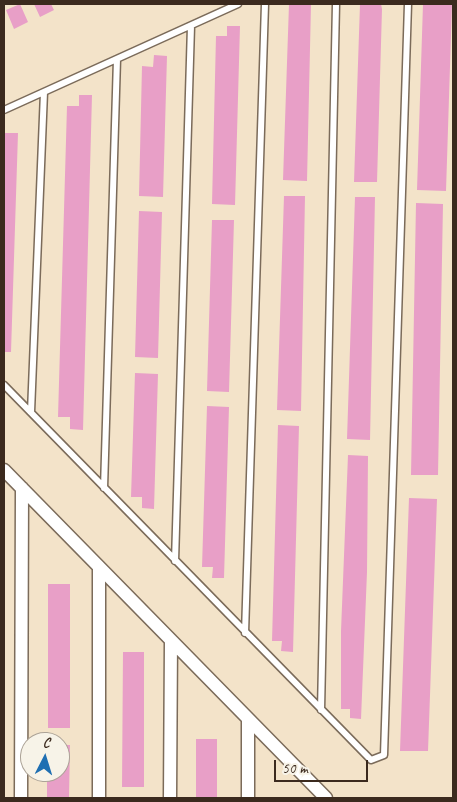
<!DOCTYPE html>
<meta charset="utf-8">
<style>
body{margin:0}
#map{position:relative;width:457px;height:802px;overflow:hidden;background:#f3e3c9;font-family:Caveat,sans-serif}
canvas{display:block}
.frame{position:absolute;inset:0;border:5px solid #3b2a1e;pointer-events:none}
.north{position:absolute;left:20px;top:732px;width:50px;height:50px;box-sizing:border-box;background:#f7f3e8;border:1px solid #aca397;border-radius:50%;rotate:5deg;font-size:14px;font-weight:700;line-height:20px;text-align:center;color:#3b2a1e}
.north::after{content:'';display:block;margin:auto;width:18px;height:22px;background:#1f6fb2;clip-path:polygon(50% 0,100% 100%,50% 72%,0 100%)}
.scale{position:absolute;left:274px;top:760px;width:94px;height:22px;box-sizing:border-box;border:2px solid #3b2a1e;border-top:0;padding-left:6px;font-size:15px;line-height:18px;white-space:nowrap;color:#3b2a1e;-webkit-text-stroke:4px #f7f3e8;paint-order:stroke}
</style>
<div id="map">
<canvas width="457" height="802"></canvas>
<div class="frame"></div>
<div class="north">С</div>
<div class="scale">50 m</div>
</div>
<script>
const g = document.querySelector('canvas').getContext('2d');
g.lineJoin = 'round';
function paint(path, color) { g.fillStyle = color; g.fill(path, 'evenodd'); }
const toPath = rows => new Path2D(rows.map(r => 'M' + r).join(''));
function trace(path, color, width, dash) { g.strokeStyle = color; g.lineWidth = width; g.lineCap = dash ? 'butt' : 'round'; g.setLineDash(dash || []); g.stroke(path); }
const building = toPath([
 [20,4,28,22,14,29,6,10],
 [34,4,51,4,54,10,40,17],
 [289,4,311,4,307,181,283,180],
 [360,4,381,4,382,9,377,182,354,182],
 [423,4,452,4,446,191,417,190],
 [227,26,240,26,235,205,212,204,216,36,227,36],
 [154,55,167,56,163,197,139,196,142,66,153,67],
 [79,95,92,95,83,430,70,429,70,417,58,417,67,106,79,106],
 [4,133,18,133,11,352,4,352],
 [284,196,305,196,301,411,277,410],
 [355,197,375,197,370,440,347,439],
 [416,203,443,204,438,475,411,475],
 [139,211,162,212,158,358,135,357],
 [212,220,234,220,229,392,207,391],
 [135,373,158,374,154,509,142,508,142,497,131,497],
 [207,406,229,407,224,578,212,578,213,567,202,567],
 [278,425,299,426,293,652,281,651,282,641,272,641],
 [348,455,368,456,367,572,361,719,350,718,350,709,341,709,341,631],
 [409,498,437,499,428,751,400,751],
 [48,584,70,584,70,728,48,728],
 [123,652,144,652,144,787,122,787],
 [196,739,217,739,217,798,196,798],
 [60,745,70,745,69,798,47,798,47,772,60,772]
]);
const lane = toPath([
 [4,110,238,4],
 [4,385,371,760,384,755,408,4],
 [31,412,44,92],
 [104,488,117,59],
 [175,561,191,26],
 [245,633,265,4],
 [321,710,336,4]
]);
const street = toPath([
 [4,470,326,798],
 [21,798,22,488],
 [99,798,99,567],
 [170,798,171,640],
 [248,798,248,719]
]);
paint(building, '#e89fc7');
trace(lane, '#7b6b5a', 9);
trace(street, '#7b6b5a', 15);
trace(lane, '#fff', 6);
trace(street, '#fff', 12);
</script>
